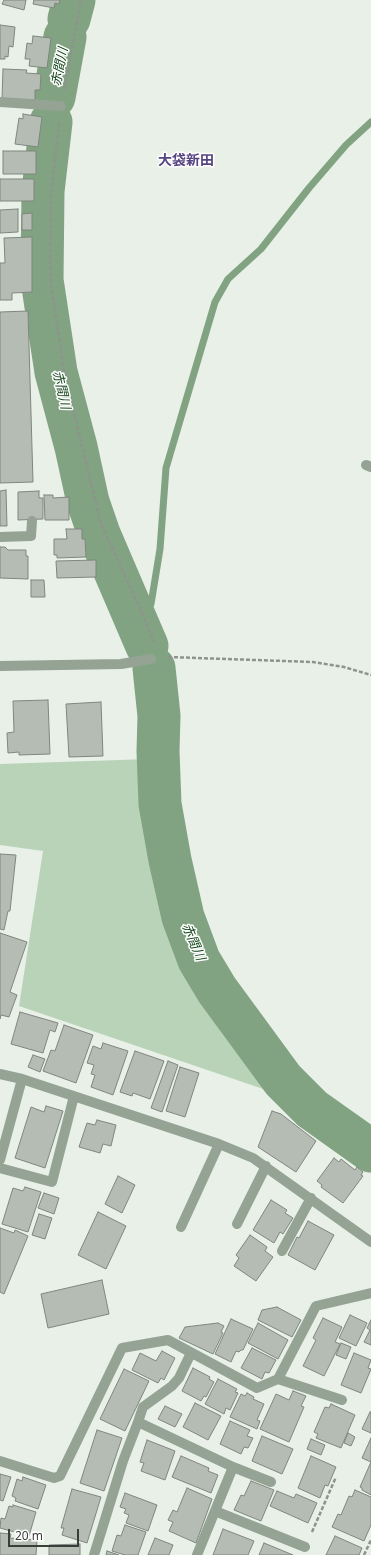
<!DOCTYPE html>
<meta charset="utf-8">
<style>
body{margin:0}
#map{position:relative;width:371px;height:1555px;overflow:hidden;background:#e8f0e8;font-family:"Noto Sans",sans-serif}
canvas{display:block}
.scale{position:absolute;left:8px;top:1529px;width:71px;height:18px;box-sizing:border-box;border:2px solid #3a3e3a;border-top:0;padding-left:5px;font-size:12px;line-height:14px;white-space:nowrap;color:#3a3e3a;-webkit-text-stroke:3px #fff;paint-order:stroke}
</style>
<div id="map">
<canvas width="371" height="1555"></canvas>
<div class="scale">20 m</div>
</div>
<script>
const g = document.querySelector('canvas').getContext('2d');
g.lineJoin = 'round';
function paint(path, color) { g.fillStyle = color; g.fill(path, 'evenodd'); }
const toPath = rows => new Path2D(rows.map(r => 'M' + r).join(''));
function trace(path, color, width, dash) { g.strokeStyle = color; g.lineWidth = width; g.lineCap = dash ? 'butt' : 'round'; g.setLineDash(dash || []); g.stroke(path); }
function drawText(font, color, halo, rows, align = 'center') {
  g.font = font + ' "Noto Sans","Noto Sans JP",sans-serif'; g.lineWidth = 3; g.setLineDash([]); g.textBaseline = 'middle'; g.strokeStyle = halo; g.fillStyle = color; for (const [text, x, y, turn = 0] of rows) {
    g.save(); g.translate(x, y); g.rotate((+turn || 0) * Math.PI / 180); g.textAlign = isNaN(turn) ? turn : align; if (halo) g.strokeText(text, 0, 0); g.fillText(text, 0, 0); g.restore();
  }
}
const green = toPath([
 [149,759,151,836,181,941,232,1032,256,1062,278,1085,275,1093,19,1006,43,851,0,845,0,764]
]);
const stream = toPath([
 [151,604,160,549,166,468,215,302,228,279,261,249,309,188,346,145,371,122]
]);
const river = toPath([
 [69,19,74,0],
 [54,97,65,37],
 [51,122,43,191,42,280,56,372,76,447,88,502,99,534,147,646],
 [154,668,159,716,158,751,160,804,170,860,183,917,199,960,217,990,283,1080,312,1109,371,1151]
]);
const building = toPath([
 [4,0,26,0,24,10,2,4,4,0],
 [34,0,60,0,59,4,55,3,54,8,33,4,34,0],
 [0,25,15,27,13,47,9,46,8,57,5,56,5,59,0,59,0,25],
 [33,36,51,38,47,68,29,66,30,59,25,59,27,43,32,44,33,36],
 [3,69,27,70,26,73,41,74,40,90,35,90,35,100,2,99,3,69],
 [23,114,42,117,38,147,15,144,19,118,23,119,23,114],
 [3,151,36,151,36,174,3,174,3,151],
 [0,179,34,179,34,201,0,201,0,179],
 [18,209,18,232,0,233,0,210,18,209],
 [32,213,32,230,22,230,22,214,32,213],
 [32,237,32,292,12,293,12,300,0,300,0,263,5,263,4,238,32,237],
 [28,311,33,482,0,483,0,312,28,311],
 [6,490,7,526,0,526,0,491,6,490],
 [39,491,39,498,43,498,43,519,18,520,18,492,39,491],
 [44,495,53,495,53,498,69,497,69,520,45,520,44,495],
 [66,529,82,529,82,539,85,539,86,557,57,558,57,555,54,555,54,539,67,539,66,529],
 [0,547,5,547,8,550,26,550,26,556,28,556,28,579,0,578,0,547],
 [96,560,96,577,57,578,56,561,96,560],
 [31,580,44,580,45,597,31,597,31,580],
 [48,700,50,754,19,755,19,752,8,753,7,733,14,732,13,701,48,700],
 [101,702,103,756,69,757,66,704,101,702],
 [0,854,16,855,10,911,8,911,4,930,0,929,0,854],
 [0,933,27,942,10,992,17,995,9,1017,1,1015,0,1019,0,933],
 [20,1012,58,1023,55,1032,50,1030,43,1053,11,1044,20,1012],
 [64,1025,93,1035,76,1083,43,1071,51,1050,55,1051,64,1025],
 [103,1043,128,1051,113,1095,91,1087,95,1075,91,1074,94,1065,87,1063,93,1046,101,1049,103,1043],
 [135,1051,164,1061,150,1099,133,1093,132,1096,120,1092,135,1051],
 [33,1055,45,1059,40,1072,28,1067,33,1055],
 [168,1061,178,1065,162,1112,151,1108,168,1061],
 [180,1067,199,1073,185,1117,166,1111,180,1067],
 [46,1106,63,1111,45,1168,15,1158,31,1107,44,1112,46,1106],
 [272,1111,281,1114,316,1141,296,1172,258,1147,272,1111],
 [97,1120,116,1125,111,1146,103,1144,100,1153,79,1147,87,1123,95,1125,97,1120],
 [334,1158,339,1162,341,1159,355,1170,357,1167,363,1172,361,1175,363,1176,343,1203,321,1187,322,1185,317,1181,334,1158],
 [118,1176,135,1185,122,1213,105,1204,118,1176],
 [25,1187,41,1192,28,1232,2,1224,13,1188,23,1191,25,1187],
 [44,1193,59,1198,54,1214,38,1208,44,1193],
 [271,1200,287,1210,285,1213,293,1218,283,1234,280,1232,274,1243,253,1230,271,1200],
 [98,1212,126,1226,106,1269,78,1255,98,1212],
 [39,1214,52,1218,45,1239,32,1235,39,1214],
 [308,1221,334,1235,315,1270,288,1255,297,1237,299,1238,308,1221],
 [0,1228,14,1233,15,1230,28,1236,4,1294,0,1292,0,1228],
 [250,1235,267,1247,265,1251,273,1257,256,1281,234,1266,239,1258,236,1255,250,1235],
 [102,1280,109,1314,48,1328,41,1294,102,1280],
 [277,1307,301,1320,292,1337,258,1320,262,1310,277,1307],
 [350,1315,367,1323,356,1346,339,1338,350,1315],
 [323,1318,342,1327,335,1342,340,1344,324,1376,303,1366,316,1340,313,1338,323,1318],
 [231,1319,253,1329,243,1350,241,1350,239,1352,236,1351,231,1362,215,1354,231,1319],
 [371,1320,371,1345,364,1342,370,1330,367,1328,371,1320],
 [218,1323,224,1326,221,1332,223,1333,213,1354,179,1338,185,1327,218,1323],
 [258,1323,288,1340,278,1359,248,1343,258,1323],
 [341,1343,351,1347,346,1359,336,1355,341,1343],
 [252,1348,276,1360,269,1373,265,1372,262,1379,241,1368,252,1348],
 [162,1351,175,1358,164,1380,161,1378,158,1383,132,1370,140,1353,156,1361,162,1351],
 [354,1353,371,1360,368,1368,371,1369,361,1393,341,1385,354,1353],
 [193,1368,210,1377,209,1379,214,1382,206,1397,204,1396,201,1401,182,1391,193,1368],
 [124,1369,149,1381,125,1431,100,1419,124,1369],
 [218,1379,237,1389,235,1392,238,1393,230,1410,226,1408,224,1414,205,1404,218,1379],
 [293,1391,306,1396,301,1406,304,1407,289,1442,260,1429,276,1394,289,1400,293,1391],
 [247,1393,254,1397,253,1399,264,1404,257,1420,260,1421,257,1429,230,1417,241,1394,245,1396,247,1393],
 [195,1403,221,1416,208,1440,183,1427,195,1403],
 [331,1404,355,1415,341,1448,316,1438,318,1434,314,1432,325,1407,329,1408,331,1404],
 [165,1406,182,1414,175,1427,158,1419,165,1406],
 [370,1412,371,1412,371,1433,362,1429,370,1412],
 [230,1421,250,1430,247,1436,253,1438,248,1448,244,1447,241,1454,220,1444,230,1421],
 [97,1430,122,1438,104,1491,80,1483,97,1430],
 [348,1433,355,1437,351,1446,344,1443,348,1433],
 [262,1436,293,1449,282,1474,252,1461,262,1436],
 [371,1438,371,1495,362,1490,362,1488,360,1487,371,1462,362,1458,371,1438],
 [311,1439,325,1445,321,1455,307,1449,311,1439],
 [147,1440,175,1451,165,1480,141,1471,144,1463,140,1462,147,1440],
 [181,1456,209,1468,208,1471,218,1475,211,1493,172,1477,181,1456],
 [311,1456,336,1467,328,1486,325,1485,320,1498,298,1488,311,1456],
 [0,1474,11,1477,3,1501,0,1500,0,1474],
 [23,1477,46,1485,38,1509,15,1501,16,1498,12,1496,17,1479,22,1481,23,1477],
 [251,1481,274,1490,261,1521,234,1510,241,1495,244,1496,251,1481],
 [187,1488,212,1499,196,1543,169,1531,173,1522,168,1520,173,1510,177,1512,187,1488],
 [72,1489,101,1497,87,1543,62,1535,64,1528,61,1528,72,1489],
 [355,1490,371,1497,371,1525,364,1541,332,1527,338,1514,341,1515,349,1496,352,1497,355,1490],
 [277,1491,294,1498,296,1494,317,1503,308,1523,270,1506,277,1491],
 [125,1493,157,1505,148,1531,126,1523,129,1515,124,1513,126,1509,120,1507,125,1493],
 [13,1505,36,1512,29,1536,0,1528,1,1518,5,1519,9,1506,13,1507,13,1505],
 [125,1525,146,1532,138,1555,125,1555,112,1551,117,1535,121,1536,125,1525],
 [223,1529,254,1541,248,1555,213,1555,223,1529],
 [0,1533,11,1534,10,1538,37,1540,36,1555,0,1555,0,1533],
 [335,1536,362,1548,359,1555,326,1555,335,1536],
 [155,1538,173,1545,169,1555,148,1555,155,1538],
 [264,1543,293,1555,259,1555,264,1543],
 [80,1544,80,1555,49,1555,49,1545,80,1544],
 [107,1551,119,1555,106,1555,107,1551]
]);
const path = toPath([
 [64,90,81,0],
 [59,123,51,194,50,258,51,285,65,377,101,524,144,617,154,642],
 [168,657,313,662,344,667,371,675],
 [312,1532,336,1477],
 [364,1555,371,1540]
]);
const minor = toPath([
 [0,102,61,106],
 [366,465,371,467],
 [0,537,31,536,32,521],
 [0,666,121,664,151,659],
 [0,1074,22,1079,219,1144,253,1158,371,1242],
 [0,1160,22,1079],
 [0,1168,52,1182,74,1096],
 [237,1224,266,1166],
 [181,1227,219,1144],
 [282,1251,311,1198],
 [278,1379,342,1400],
 [138,1422,143,1407,172,1386,179,1378,191,1353],
 [0,1461,54,1478,60,1476,122,1348,168,1340,257,1388,278,1379,316,1306,371,1293],
 [233,1467,271,1482],
 [215,1511,305,1547],
 [94,1555,123,1461,138,1422,233,1467,197,1555]
]);
const waterNames = [
 ["赤間川",60,67,-79],
 ["赤間川",61,390,77],
 ["赤間川",193,942,67]
];
const quarterNames = [
 ["大袋新田",186,161]
];
paint(green, '#b8d3b8');
trace(stream, '#81a382', 7);
trace(river, '#81a382', 43);
paint(building, '#b4bcb4');
trace(building, '#7f867f', 1);
trace(path, '#8d938d', 2.5, [4, 2]);
trace(minor, '#94a394', 10);
drawText('italic 13px', '#134619', '#fff', waterNames);
drawText('bold 14px', '#574583', '#fff', quarterNames);
</script>
